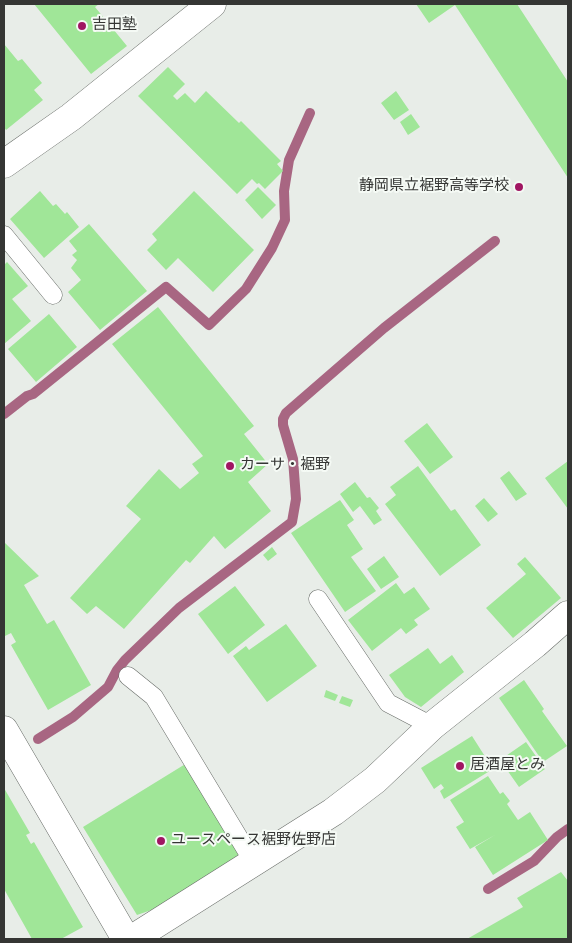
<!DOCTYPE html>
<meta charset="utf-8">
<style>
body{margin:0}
#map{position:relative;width:572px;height:943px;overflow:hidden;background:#e8ede8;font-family:Overpass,sans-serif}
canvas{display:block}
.frame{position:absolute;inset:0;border:5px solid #353634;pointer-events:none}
</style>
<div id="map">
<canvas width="572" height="943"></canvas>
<div class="frame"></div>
</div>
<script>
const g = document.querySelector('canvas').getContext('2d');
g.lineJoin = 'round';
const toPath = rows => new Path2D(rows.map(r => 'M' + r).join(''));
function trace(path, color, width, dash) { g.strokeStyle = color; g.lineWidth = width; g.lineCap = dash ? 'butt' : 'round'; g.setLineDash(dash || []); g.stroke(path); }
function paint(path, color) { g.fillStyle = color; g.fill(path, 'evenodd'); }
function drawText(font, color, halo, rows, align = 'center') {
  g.font = font + ' Overpass,"Noto Sans JP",sans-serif'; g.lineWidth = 4; g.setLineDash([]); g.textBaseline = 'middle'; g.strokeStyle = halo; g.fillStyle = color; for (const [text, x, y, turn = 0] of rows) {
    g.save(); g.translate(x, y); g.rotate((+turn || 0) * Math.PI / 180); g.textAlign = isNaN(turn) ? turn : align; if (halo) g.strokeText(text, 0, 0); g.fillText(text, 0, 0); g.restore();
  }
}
const stream = toPath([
 [4,414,27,396,33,394,166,287,209,325,246,289,272,248,285,220,284,191,289,160,310,113],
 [38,739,73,717,108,687,117,670,125,660,179,608,292,522,296,499,293,459,283,425,283,419,286,413,384,328,495,241],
 [488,889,534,861,557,837,568,829]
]);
const building = toPath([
 [34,4,99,4,95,7,127,46,91,74],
 [416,4,517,4,568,82,568,178,455,5,429,23],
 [4,44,18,61,22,59,42,83,34,90,43,100,6,130,4,127],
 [168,67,185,84,173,96,177,100,185,93,195,103,206,91,239,123,241,121,281,161,277,164,283,171,265,189,259,183,257,184,252,179,237,194,138,96],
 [396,91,409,110,394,120,381,103],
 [411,114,420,127,408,135,400,122],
 [258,187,276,205,262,219,245,200],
 [40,191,53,206,56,204,65,214,67,212,79,227,44,258,10,219],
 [194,191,254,250,213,292,178,258,166,270,147,250,157,240,152,234],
 [89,224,147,291,100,330,68,292,81,280,71,268,77,260,72,255,77,251,69,241],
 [7,262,28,286,12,299,31,321,4,344,4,265],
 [158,307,254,426,244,434,268,464,248,482,271,511,225,549,214,536,190,563,186,560,124,629,96,606,87,614,70,598,141,519,126,506,159,469,180,489,199,473,192,464,203,456,112,344],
 [49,314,77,347,36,382,8,349],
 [427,423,453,457,430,474,404,441],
 [568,461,568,509,545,478],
 [418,466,451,511,455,509,481,545,440,576,385,504,396,495,390,487],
 [509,471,527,494,516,501,500,478],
 [355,482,367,498,370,497,379,508,376,511,382,520,374,525,360,506,353,512,340,494],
 [484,498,498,514,488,522,475,506],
 [340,500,354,520,347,525,363,549,351,557,376,591,345,612,291,533],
 [4,542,39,576,24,585,47,624,54,620,91,685,48,710,11,645,16,642,11,633,5,636,4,635],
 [272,547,277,554,268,561,263,555],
 [384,556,399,577,381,589,367,569],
 [525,557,561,598,513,638,486,608,526,574,517,564],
 [396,583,404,594,414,587,430,609,414,620,418,625,406,634,401,628,372,651,348,620],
 [235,586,265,625,228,654,198,614],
 [286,624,317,666,267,702,233,656,246,646,249,650],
 [428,648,440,664,452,655,464,672,421,707,405,697,389,675],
 [524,680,544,709,542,711,567,746,543,762,499,698],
 [326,690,338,695,335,701,324,697],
 [342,696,353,700,350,707,339,703],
 [472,736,493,769,444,799,440,791,444,788,441,784,434,789,421,768],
 [526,742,545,769,519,787,500,760],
 [187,763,239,855,160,907,137,915,83,827],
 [488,776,500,794,503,792,510,801,507,804,518,820,530,812,548,840,493,875,475,847,495,835,470,849,456,827,464,822,450,800],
 [4,788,30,833,26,835,31,844,34,842,83,927,61,939,32,939,4,889],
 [561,872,568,881,568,939,467,939,523,907,517,898]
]);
const service = toPath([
 [4,235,53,295],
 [318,599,388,703,432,726],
 [128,676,154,697,254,863]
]);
const minor = toPath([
 [4,164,71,117,212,4],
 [132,939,333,812,375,780,432,726,535,644,568,615]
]);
const tertiary = toPath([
 [4,730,126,939]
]);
const markers = [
 [82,26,5,"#a01662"],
 [519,187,5,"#a01662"],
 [230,466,5,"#a01662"],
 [460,766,5,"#a01662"],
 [161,841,5,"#a01662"]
];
const poiNames = [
 ["吉田塾",92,26],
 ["静岡県立裾野高等学校",509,187,"right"],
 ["カーサ・裾野",240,466],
 ["居酒屋とみ",470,766],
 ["ユースペース裾野佐野店",171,841]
];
trace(stream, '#a86682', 10);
paint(building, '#a0e698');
trace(service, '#686c68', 19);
trace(minor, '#686c68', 29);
trace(tertiary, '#686c68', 29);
trace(service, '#fff', 18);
trace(minor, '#fff', 28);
trace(tertiary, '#fff', 28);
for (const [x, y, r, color] of markers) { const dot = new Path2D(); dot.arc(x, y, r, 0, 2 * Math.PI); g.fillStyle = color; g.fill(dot); trace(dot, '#f5faf5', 2); }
drawText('15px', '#353634', '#f5faf5', poiNames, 'left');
</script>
